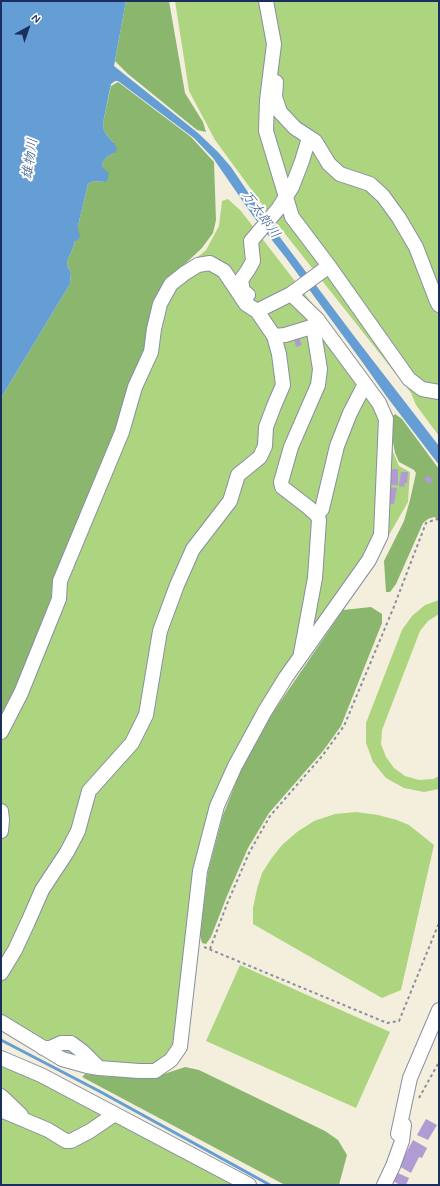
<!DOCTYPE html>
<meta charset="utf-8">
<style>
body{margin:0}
#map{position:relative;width:440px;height:1186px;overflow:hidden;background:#f4efdd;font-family:Mynerve,sans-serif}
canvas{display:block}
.frame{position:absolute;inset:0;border:2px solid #1b2f5e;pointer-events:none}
.north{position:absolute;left:8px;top:8px;width:40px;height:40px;-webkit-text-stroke:3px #fff;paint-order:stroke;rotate:40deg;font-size:11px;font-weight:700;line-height:16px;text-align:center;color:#1b2f5e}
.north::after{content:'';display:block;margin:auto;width:14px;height:18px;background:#1b2f5e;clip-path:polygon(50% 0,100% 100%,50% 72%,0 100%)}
</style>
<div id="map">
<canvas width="440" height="1186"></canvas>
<div class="frame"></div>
<div class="north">N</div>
</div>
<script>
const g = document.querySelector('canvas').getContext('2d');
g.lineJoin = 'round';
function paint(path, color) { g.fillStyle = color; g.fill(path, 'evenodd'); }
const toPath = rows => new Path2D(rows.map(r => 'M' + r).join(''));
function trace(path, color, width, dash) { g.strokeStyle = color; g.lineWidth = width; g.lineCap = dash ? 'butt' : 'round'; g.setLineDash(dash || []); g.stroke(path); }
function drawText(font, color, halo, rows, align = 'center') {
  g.font = font + ' Mynerve,"Klee One",sans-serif'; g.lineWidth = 4; g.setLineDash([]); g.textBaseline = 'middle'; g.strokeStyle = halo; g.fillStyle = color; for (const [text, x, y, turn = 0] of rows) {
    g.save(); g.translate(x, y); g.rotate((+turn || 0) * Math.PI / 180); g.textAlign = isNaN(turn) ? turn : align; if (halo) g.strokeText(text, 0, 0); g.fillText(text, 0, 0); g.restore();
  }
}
const green = toPath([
 [175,1,439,1,439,436,416,405,411,393,267,211,215,140,189,91],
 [228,199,241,211,351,354,389,419,393,452,399,466,410,472,408,502,381,549,270,711,222,806,204,869,176,1062,113,1075,1,1028,1,726,16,695,150,333,187,266,206,250,219,226,222,201],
 [439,600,439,614,428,621,420,631,382,730,381,744,386,757,394,768,405,776,419,780,433,779,439,776,439,789,424,792,404,788,386,778,373,762,366,743,366,723,402,630,412,616,425,605],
 [356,812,378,815,397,820,409,825,434,845,401,990,382,998,253,924,253,908,257,889,262,873,271,859,282,845,297,832,314,821,335,814],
 [240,965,390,1032,356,1108,206,1041],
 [1,1051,96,1100,256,1185,1,1185]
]);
const forest = toPath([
 [126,1,169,1,185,93,203,122,206,132,197,130,128,74,115,61],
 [118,82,191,137,214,162,216,220,213,233,202,248,169,279,155,299,147,332,145,352,114,436,53,581,51,598,14,694,1,720,1,398,70,284,71,272,67,266,68,258,71,253,75,241,78,226,88,184,94,181,105,182,102,163,107,157,114,153,114,143,109,138,104,131,103,123,111,86],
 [395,414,402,419,439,469,439,519,434,517,428,519,423,523,396,584,390,592,386,592,384,561,404,521,410,500,416,473,414,470,399,462,395,453,391,432,391,418],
 [371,607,382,614,382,623,341,726,323,751,269,813,248,848,227,896,211,937,206,944,202,943,200,935,208,872,223,815,241,770,272,714,343,610],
 [185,1067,199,1070,325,1131,338,1140,347,1155,339,1185,285,1185,82,1077,85,1074,111,1077,155,1077]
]);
const water = toPath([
 [1,1,126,1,114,66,198,133,218,152,231,167,264,216,354,336,439,446,439,465,387,397,363,363,286,258,253,216,213,158,194,138,118,81,115,81,111,84,103,123,104,131,109,138,114,143,117,149,114,153,107,157,102,163,103,168,109,173,108,179,105,182,94,181,88,184,78,226,78,230,80,235,79,239,75,241,71,253,68,258,67,266,71,272,70,284,1,398]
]);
const stream = toPath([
 [1,1040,99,1091,270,1185]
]);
const building = toPath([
 [299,338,302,345,296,347,294,339],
 [388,469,398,469,398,485,387,485],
 [401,472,408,472,407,483,405,483,404,487,399,486],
 [428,475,433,480,429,484,424,480],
 [388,487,397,488,394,504,385,503],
 [426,1119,437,1125,428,1140,417,1135],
 [413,1140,427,1148,422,1158,419,1157,411,1173,399,1166],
 [398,1173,409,1178,406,1185,400,1185,393,1181]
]);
const path = toPath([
 [204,947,387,1023,399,1021,439,923],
 [210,949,227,904,249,853,270,816,323,755,344,726,393,609,426,523,437,519,439,522],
 [419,1098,439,1062]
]);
const minor = toPath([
 [266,1,274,44,267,100,266,131,292,217,329,266,409,379,422,389,439,392],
 [276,82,275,97,280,112,295,128,315,141,329,164,340,174,370,184,383,196,399,218,416,247,436,299,439,305],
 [248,295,243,291,241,280,248,270,253,261,251,241,278,209,292,187,302,161,309,138],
 [274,336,285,335,308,328,319,323],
 [317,515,322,509,337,446,350,413,365,384],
 [301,653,315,578,319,520,317,515,308,507,282,487,281,482,291,447,318,385,320,369,313,326],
 [1,732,21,693,59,599,60,581,122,432,135,387,151,352,154,329,160,304,171,284,185,273,198,265,210,263,224,271,246,304,257,311],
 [1,811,2,820,1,831],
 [1,973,15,950,28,922,42,890,67,852,78,831,89,791,132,743,146,715,160,631,177,585,193,549,230,501,238,475,260,457,265,446,266,427,274,406,283,385,279,354,274,336,257,311,291,294,329,266],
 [1,1022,62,1059,87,1066,99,1068,139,1071,155,1071,171,1060,180,1047,200,871,217,806,235,766,265,711,286,677,369,560,381,535,386,419,379,403,317,319,291,294],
 [43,1048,50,1048,61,1043,71,1043,83,1052,99,1068],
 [1,1058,41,1075,249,1185],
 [1,1096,21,1115],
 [1,1110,48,1130,66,1141,71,1141,90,1131,115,1114],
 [398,1134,410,1078,439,1010],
 [384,1185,393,1166,402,1141,404,1125]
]);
const waterNames = [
 ["雄物川",31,159,-82],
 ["万太郎川",260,215,54]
];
paint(green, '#add47e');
paint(forest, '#8ab66d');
paint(water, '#649ed4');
trace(stream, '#649ed4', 3);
paint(building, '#b09bd2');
trace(minor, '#888f9e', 16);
trace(path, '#888f9e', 2, [3, 3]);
trace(minor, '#fff', 14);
drawText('italic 14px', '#385b8d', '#fff', waterNames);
</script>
